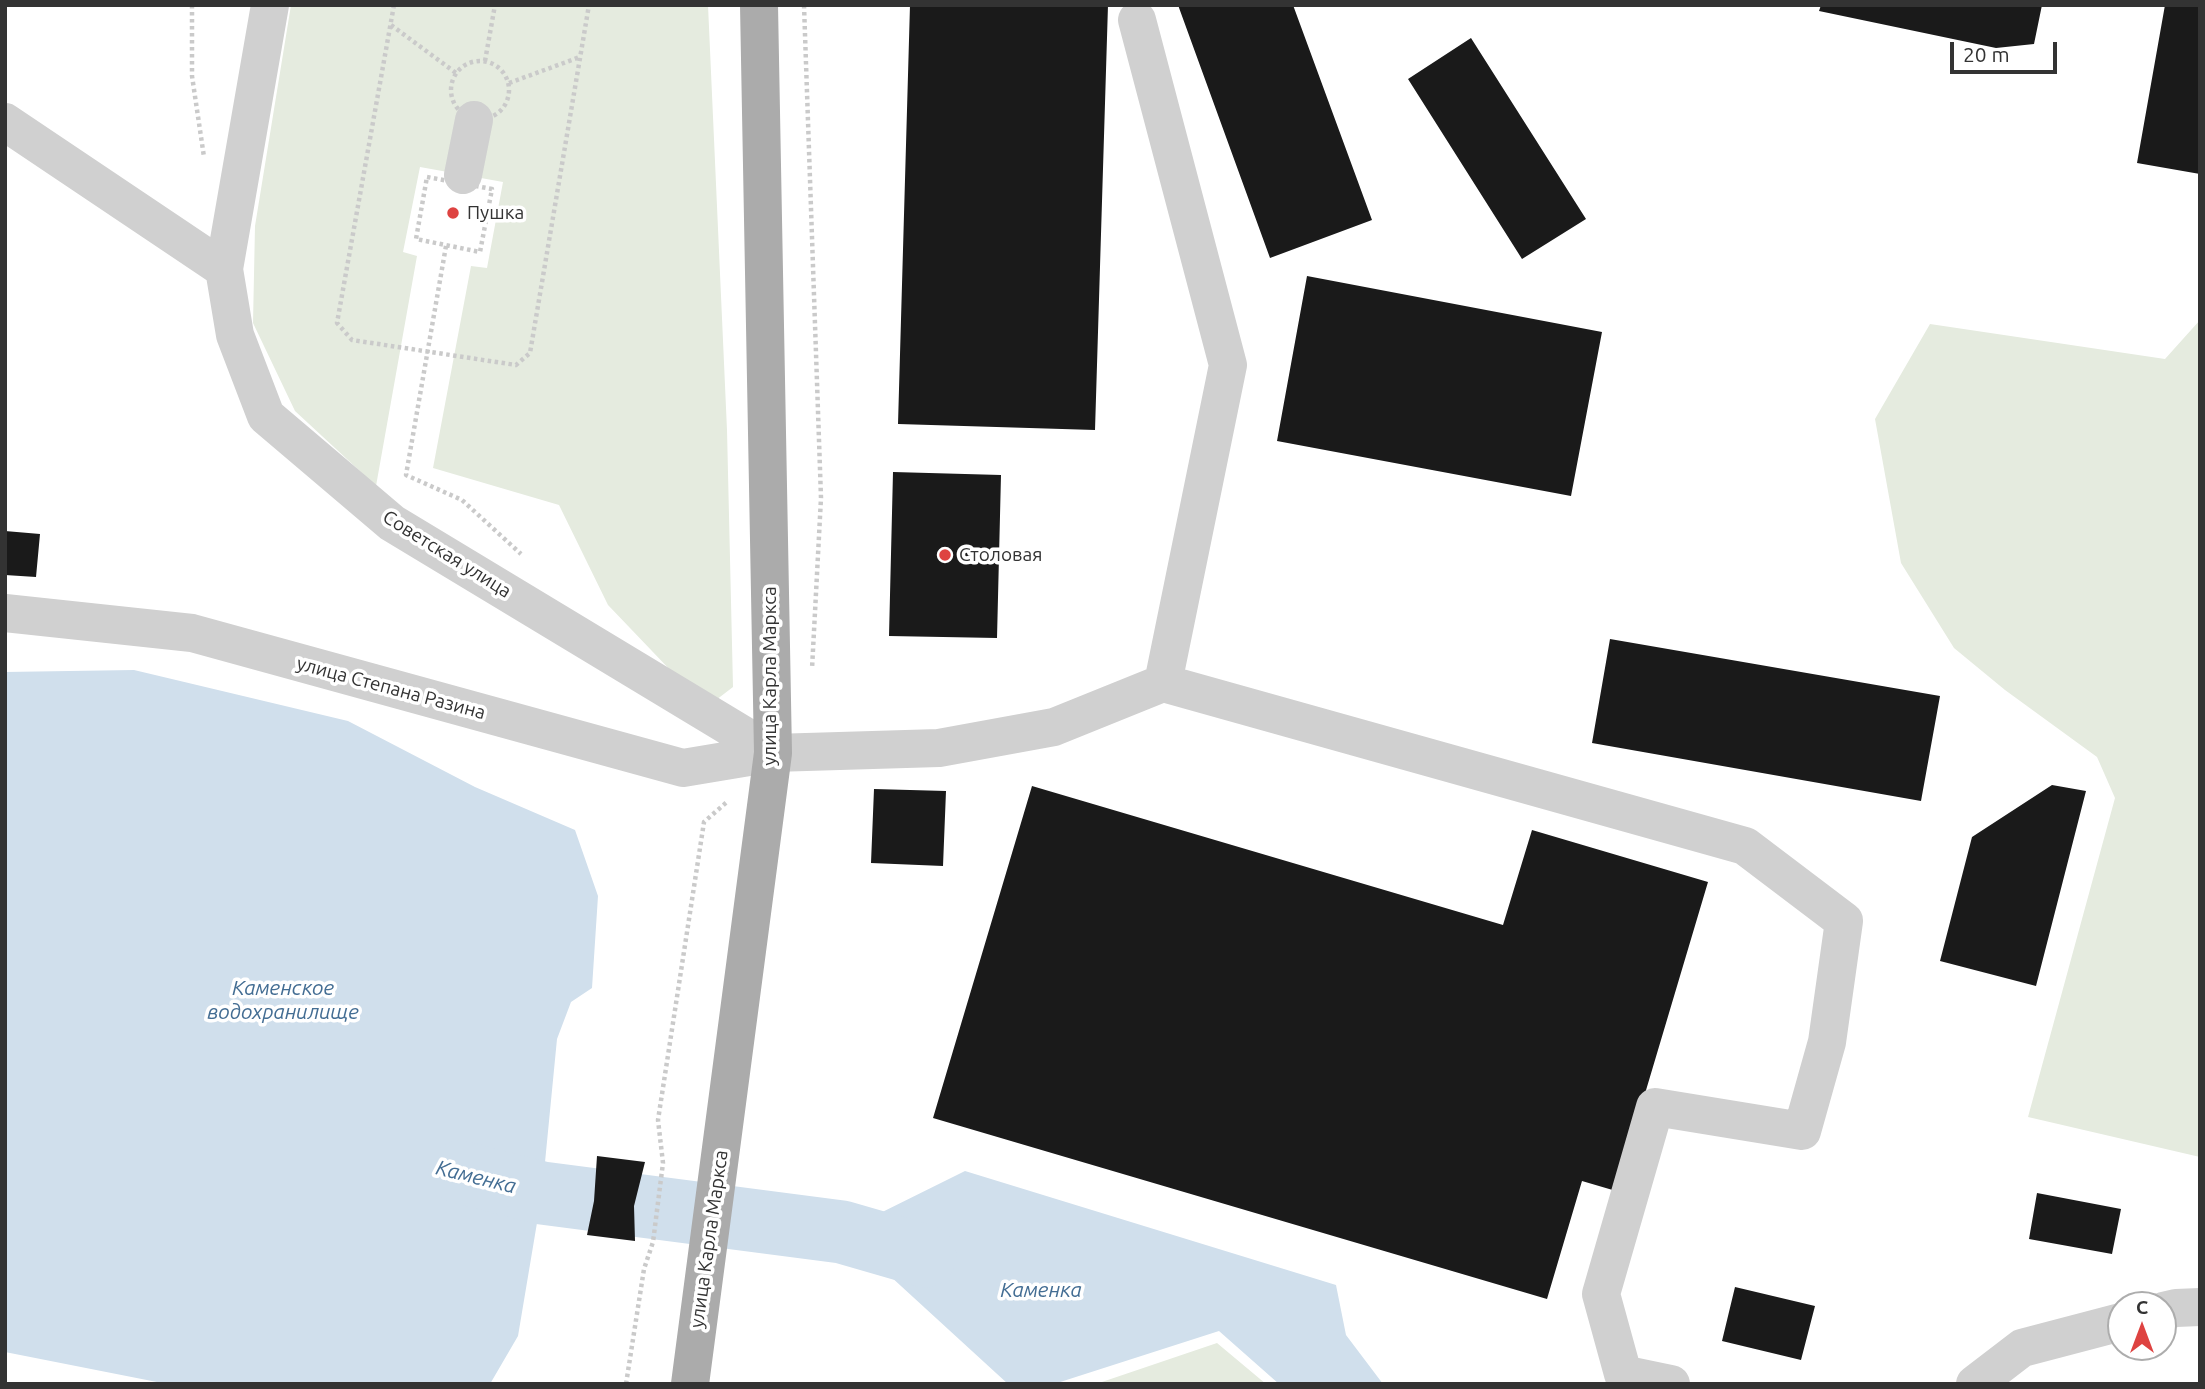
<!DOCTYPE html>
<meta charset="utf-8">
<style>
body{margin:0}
#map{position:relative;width:2205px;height:1389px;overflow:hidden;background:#fff;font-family:Ubuntu,sans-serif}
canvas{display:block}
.frame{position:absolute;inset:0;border:7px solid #333;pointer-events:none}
.north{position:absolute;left:2107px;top:1291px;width:70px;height:70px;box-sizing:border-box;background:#fff;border:2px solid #adadad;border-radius:50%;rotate:0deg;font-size:19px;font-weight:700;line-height:28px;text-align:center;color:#333}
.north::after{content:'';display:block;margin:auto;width:24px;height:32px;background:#de4341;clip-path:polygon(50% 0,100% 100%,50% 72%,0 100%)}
.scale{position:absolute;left:1950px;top:42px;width:107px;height:32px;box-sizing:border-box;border:4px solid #333;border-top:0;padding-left:9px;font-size:21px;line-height:24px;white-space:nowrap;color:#333;-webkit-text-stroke:5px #fff;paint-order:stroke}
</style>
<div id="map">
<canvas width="2205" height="1389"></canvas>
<div class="frame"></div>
<div class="north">С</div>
<div class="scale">20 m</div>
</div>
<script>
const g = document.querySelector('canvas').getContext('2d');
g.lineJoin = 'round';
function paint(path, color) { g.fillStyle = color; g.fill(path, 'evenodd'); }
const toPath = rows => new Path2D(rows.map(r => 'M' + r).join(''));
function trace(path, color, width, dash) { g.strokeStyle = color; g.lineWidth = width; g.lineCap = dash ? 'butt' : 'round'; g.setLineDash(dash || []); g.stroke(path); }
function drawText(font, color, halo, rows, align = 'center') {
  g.font = font + ' Ubuntu,sans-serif'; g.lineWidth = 7; g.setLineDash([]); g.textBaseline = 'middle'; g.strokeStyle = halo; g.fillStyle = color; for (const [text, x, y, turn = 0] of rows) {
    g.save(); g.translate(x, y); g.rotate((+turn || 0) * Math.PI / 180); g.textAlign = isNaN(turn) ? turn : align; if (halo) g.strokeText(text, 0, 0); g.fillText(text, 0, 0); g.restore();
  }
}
const green = toPath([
 [291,5,708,5,727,430,733,687,716,700,695,696,608,605,559,505,433,468,471,266,487,268,503,182,420,167,403,252,417,256,376,486,295,411,253,323,255,226],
 [2200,320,2200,1157,2028,1117,2115,798,2097,757,2005,690,1954,648,1901,563,1875,419,1930,324,2165,359],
 [1217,1343,1266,1384,1096,1384]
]);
const water = toPath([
 [134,670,348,721,475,787,575,830,598,896,592,988,571,1002,557,1039,542,1193,518,1336,490,1384,167,1384,5,1352,5,672],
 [965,1171,1336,1285,1346,1335,1383,1384,1279,1384,1219,1331,1054,1384,1008,1384,842,1232]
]);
const river = toPath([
 [460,1172,542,1193,842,1232,925,1256]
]);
const building = toPath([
 [910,5,1108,5,1095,430,898,424],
 [1178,5,1293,5,1372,220,1270,258],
 [1821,5,2042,5,2034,44,1996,48,1819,11],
 [2165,5,2200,5,2200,174,2137,163],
 [1471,38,1586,219,1522,259,1408,79],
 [1307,276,1602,332,1571,496,1277,441],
 [893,472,1001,475,997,638,889,636],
 [5,531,40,534,36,577,5,575],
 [1610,639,1940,696,1921,801,1592,743],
 [2052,785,2086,791,2036,986,1940,961,1972,837],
 [1032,786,1503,925,1532,830,1708,882,1616,1191,1582,1181,1547,1299,933,1118],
 [874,789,946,791,943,866,871,863],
 [597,1156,645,1162,634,1206,635,1241,587,1235,594,1201],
 [2037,1193,2121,1209,2112,1254,2029,1239],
 [1735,1287,1815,1306,1801,1360,1722,1341]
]);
const path = toPath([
 [192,5,192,76,204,157],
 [394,5,337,323,352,340,516,365,530,353,589,5],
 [804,5,821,498,812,669],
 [391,25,456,73],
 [485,61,495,5],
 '451 90a29 29 0 1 1 58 0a29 29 0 1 1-58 0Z',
 [509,83,580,57],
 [427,177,492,189,480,252,416,239,427,177],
 [446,246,406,475,462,500,521,554],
 [626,1384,644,1269,653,1242,663,1163,658,1120,704,822,728,801]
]);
const minor = toPath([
 [270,5,224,269,235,335,266,416,392,523,773,753],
 [1137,20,1228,365,1163,683],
 [5,122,224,269],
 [463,175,474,120],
 [5,613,192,633,683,768,773,753,939,748,1054,727,1163,683,1745,846,1844,921,1827,1042,1802,1131,1655,1107,1601,1294,1623,1374,1671,1384],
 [2163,1311,2176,1308,2200,1307],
 [1975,1384,2022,1348,2121,1322]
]);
const major = toPath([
 [690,1384,773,753,759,5]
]);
const markers = [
 [453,213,7,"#de4341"],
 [945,555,7,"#de4341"]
];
const poiNames = [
 ["Пушка",467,213],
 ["Столовая",959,555]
];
const streetNames = [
 ["Советская улица",447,554,32],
 ["улица Карла Маркса",770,676,-90],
 ["улица Степана Разина",391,688,15],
 ["улица Карла Маркса",709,1239,-82]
];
const waterNames = [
 ["Каменское",283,988],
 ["водохранилище",283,1012],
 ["Каменка",476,1177,14],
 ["Каменка",1041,1290]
];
paint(green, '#e5ebdf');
paint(water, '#d0dfec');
trace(river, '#d0dfec', 63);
paint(building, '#1a1a1a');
trace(path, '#cacaca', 4.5, [3.5, 3.5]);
trace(minor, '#d0d0d0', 38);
trace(major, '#ababab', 38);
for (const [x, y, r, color] of markers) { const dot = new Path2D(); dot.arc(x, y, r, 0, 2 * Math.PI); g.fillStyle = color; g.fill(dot); trace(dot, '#fff', 2.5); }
drawText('19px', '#333', '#fff', poiNames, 'left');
drawText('19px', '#333', '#fff', streetNames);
drawText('italic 21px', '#436d93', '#fff', waterNames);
</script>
